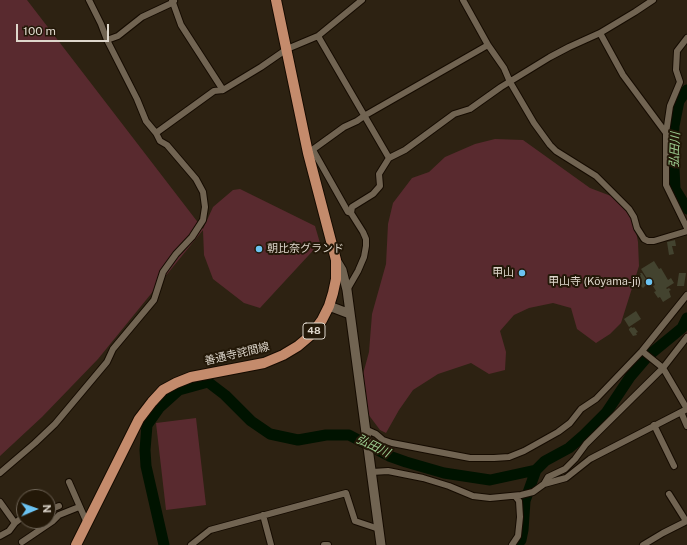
<!DOCTYPE html>
<meta charset="utf-8">
<style>
body{margin:0}
#map{position:relative;width:687px;height:545px;overflow:hidden;background:#2d2212;font-family:"Public Sans",sans-serif}
canvas{display:block}
.north{position:absolute;left:16px;top:489px;width:40px;height:40px;box-sizing:border-box;background:#231808;border:1px solid #6e6456;border-radius:50%;rotate:88deg;font-size:11px;font-weight:700;line-height:16px;text-align:center;color:#ded7cc}
.north::after{content:'';display:block;margin:auto;width:14px;height:18px;background:#6bc3f2;clip-path:polygon(50% 0,100% 100%,50% 72%,0 100%)}
.scale{position:absolute;left:16px;top:24px;width:93px;height:18px;box-sizing:border-box;border:2px solid #ded7cc;border-top:0;padding-left:5px;font-size:12px;line-height:14px;white-space:nowrap;color:#ded7cc;-webkit-text-stroke:3px #231808;paint-order:stroke}
</style>
<div id="map">
<canvas width="687" height="545"></canvas>
<div class="north">N</div>
<div class="scale">100 m</div>
</div>
<script>
const g = document.querySelector('canvas').getContext('2d');
g.lineJoin = 'round';
function paint(path, color) { g.fillStyle = color; g.fill(path, 'evenodd'); }
const toPath = rows => new Path2D(rows.map(r => 'M' + r).join(''));
function trace(path, color, width, dash) { g.strokeStyle = color; g.lineWidth = width; g.lineCap = dash ? 'butt' : 'round'; g.setLineDash(dash || []); g.stroke(path); }
function drawText(font, color, halo, rows, align = 'center') {
  g.font = font + ' "Public Sans","Noto Sans JP",sans-serif'; g.lineWidth = 4; g.setLineDash([]); g.textBaseline = 'middle'; g.strokeStyle = halo; g.fillStyle = color; for (const [text, x, y, turn = 0] of rows) {
    g.save(); g.translate(x, y); g.rotate((+turn || 0) * Math.PI / 180); g.textAlign = isNaN(turn) ? turn : align; if (halo) g.strokeText(text, 0, 0); g.fillText(text, 0, 0); g.restore();
  }
}
const green = toPath([
 [0,0,27,0,203,229,213,207,233,190,240,189,315,226,320,243,260,308,244,303,213,279,204,255,203,230,98,359,42,417,0,456],
 [495,139,523,140,590,188,611,196,627,208,634,221,638,242,639,266,621,323,610,334,596,343,577,329,571,308,553,303,529,308,514,315,500,331,506,352,505,370,489,374,471,363,438,374,413,390,399,410,386,433,380,430,368,414,363,374,369,352,372,314,386,264,388,224,393,203,412,178,429,172,445,157,475,144],
 [196,418,206,505,166,510,156,423]
]);
const river = toPath([
 [687,90,679,101,674,126,673,147,675,189,687,209],
 [164,545,146,466,145,450,147,425,159,408,179,390,208,382,225,395,251,421,270,434,298,440,326,435,349,435,389,456,406,462,444,473,490,480,536,470,545,461,569,448,584,435,606,413,630,377,648,356,682,328,687,318],
 [517,545,521,540,523,530,525,501,536,470]
]);
const building = toPath([
 [675,240,676,246,672,246,674,254,669,255,667,242],
 [654,261,659,269,661,268,668,280,671,278,674,283,666,288,667,289,669,288,671,290,669,291,671,297,663,302,660,297,658,298,654,292,656,291,653,286,655,285,652,278,648,280,641,269],
 [640,273,642,273,648,282,646,283,646,285,643,288,641,286,639,287,634,279,641,275],
 [679,273,686,273,684,286,677,286],
 [633,280,636,285,633,289,632,287,630,288,627,283],
 [636,311,641,319,629,327,624,319],
 [631,327,633,328,634,327,638,332,636,333,637,335,633,336,629,330,629,329]
]);
const street = toPath([
 [172,0,181,25,223,90],
 [463,0,488,45,504,68,510,82,534,123,550,145,556,151,596,176,629,209,634,217,637,228,644,239,648,241,654,241,687,231],
 [600,33,623,75,666,133,666,185,687,228],
 [318,36,389,158],
 [107,40,118,36,142,17,172,3,174,1],
 [156,133,214,91,223,90,261,67,287,49,318,36,362,0],
 [666,133,670,106,680,82,676,70,677,51,687,38],
 [313,150,348,212,351,213],
 [308,153,344,127,357,121,364,116,488,45],
 [347,290,358,271,364,257,366,246,366,239,363,232,351,213,352,207,373,194,380,186,379,174,389,158,405,150,454,114,470,109,501,87,550,57,569,47,600,33,635,12,653,0],
 [642,351,663,368,687,409],
 [681,412,687,426],
 [654,425,674,466],
 [367,430,376,434,383,440,392,443,470,458,494,458,509,457,524,451,558,432,570,423,581,409,596,399,642,351,687,295],
 [372,472,388,471,423,478,449,486,473,496,490,498,521,495,533,492,544,484,566,478,590,459,687,409],
 [0,473,35,443,55,424,107,362,113,349,154,300,163,272,176,254,192,237,203,220,205,207,203,192,196,179,167,145,160,141,156,133,146,121,137,99,107,40,101,24,89,0],
 [69,482,87,523],
 [544,484,548,477,565,469,575,459,586,444,663,368,687,337],
 [669,494,686,521],
 [0,502,15,523,9,531,0,536],
 [48,508,54,508,59,506],
 [263,515,271,545],
 [15,523,24,516],
 [22,542,53,521,59,515,79,507],
 [191,545,210,530,346,493,355,521,379,529],
 [324,545,328,545],
 [512,545,518,536,520,517,519,501,515,496],
 [643,545,663,533,687,521]
]);
const secondary = toPath([
 [336,260,342,270,347,290,381,545],
 [329,306,350,314]
]);
const primary = toPath([
 [76,545,139,419,152,402,163,390,176,383,191,377,264,363,283,355,298,346,311,335,322,320,329,306,333,293,336,279,336,260,308,153,276,0]
]);
const markers = [
 [259,249,4,"#6bc3f2"],
 [522,273,4,"#6bc3f2"],
 [649,282,4,"#6bc3f2"]
];
const shields = [
 [314,331,22]
];
const shieldNames = [
 ["48",314,331]
];
const poiNames = [
 ["朝比奈グランド",267,249,"left"],
 ["甲山",514,273],
 ["甲山寺 (Kōyama-ji)",641,282]
];
const streetNames = [
 ["善通寺詫間線",237,354,-13]
];
const waterNames = [
 ["弘田川",675,150,-88],
 ["弘田川",373,446,26]
];
paint(green, '#592a2f');
trace(river, '#001300', 11);
paint(building, '#43432f');
trace(street, '#150b00', 8);
trace(secondary, '#150b00', 11);
trace(primary, '#150b00', 12);
trace(street, '#716452', 6);
trace(secondary, '#716452', 9);
trace(primary, '#c48b6c', 10);
for (const [x, y, r, color] of markers) { const dot = new Path2D(); dot.arc(x, y, r, 0, 2 * Math.PI); g.fillStyle = color; g.fill(dot); trace(dot, '#231808', 1.5); }
for (const [x, y, w] of shields) { const box = new Path2D(); box.roundRect(x - w / 2, y - 8, w, 16, 3); g.fillStyle = '#231808'; g.fill(box); trace(box, '#ded7cc', 1); }
drawText('bold 10px', '#ded7cc', null, shieldNames);
drawText('11px', '#ded7cc', '#231808', poiNames, 'right');
drawText('11px', '#ded7cc', '#231808', streetNames);
drawText('italic 12px', '#9ed092', '#231808', waterNames);
</script>
